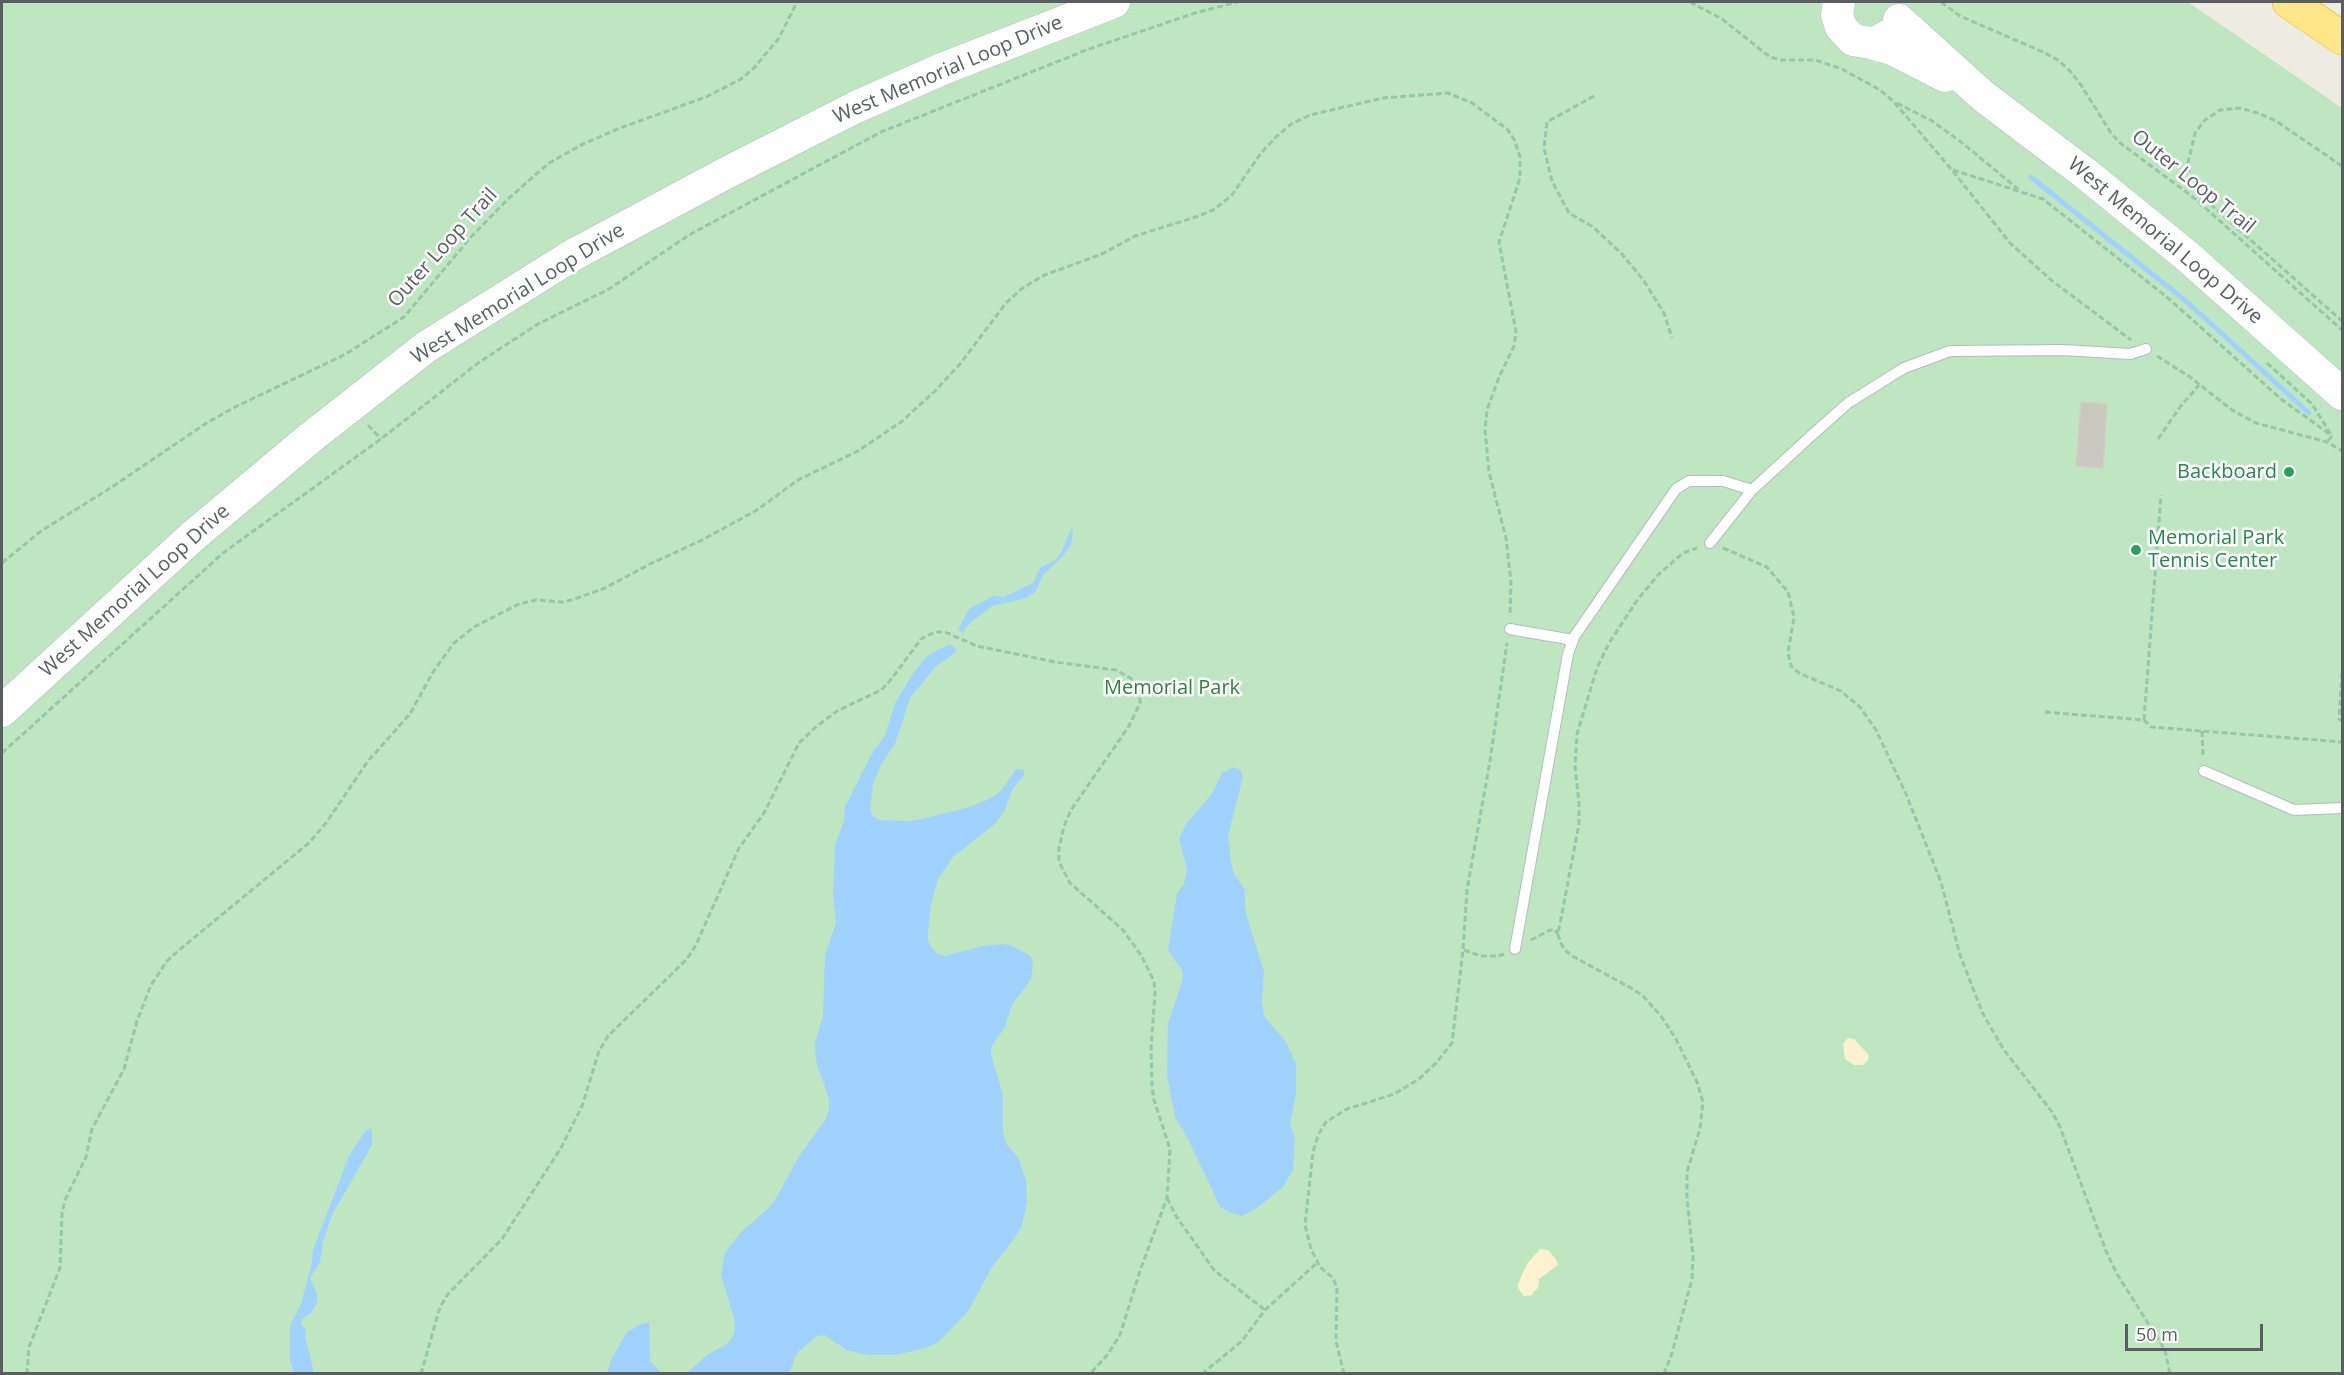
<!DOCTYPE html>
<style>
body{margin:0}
#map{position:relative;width:2344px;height:1375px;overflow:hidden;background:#eeece2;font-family:"Open Sans",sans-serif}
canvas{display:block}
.frame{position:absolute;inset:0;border:3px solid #5a5e63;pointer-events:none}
.scale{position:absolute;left:2125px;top:1324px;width:138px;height:27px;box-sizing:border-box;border:3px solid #5a5e63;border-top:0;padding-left:8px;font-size:18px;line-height:21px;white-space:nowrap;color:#5a5e63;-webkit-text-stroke:4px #fff;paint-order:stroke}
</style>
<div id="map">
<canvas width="2344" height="1375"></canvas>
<div class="frame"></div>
<div class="scale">50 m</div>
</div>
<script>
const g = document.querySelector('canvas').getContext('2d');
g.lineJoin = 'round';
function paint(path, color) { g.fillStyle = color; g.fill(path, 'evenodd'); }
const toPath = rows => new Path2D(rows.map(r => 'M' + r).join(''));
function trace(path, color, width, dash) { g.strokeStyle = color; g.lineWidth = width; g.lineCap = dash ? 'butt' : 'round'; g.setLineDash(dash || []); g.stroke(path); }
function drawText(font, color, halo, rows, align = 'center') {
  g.font = font + ' "Open Sans",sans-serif'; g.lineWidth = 5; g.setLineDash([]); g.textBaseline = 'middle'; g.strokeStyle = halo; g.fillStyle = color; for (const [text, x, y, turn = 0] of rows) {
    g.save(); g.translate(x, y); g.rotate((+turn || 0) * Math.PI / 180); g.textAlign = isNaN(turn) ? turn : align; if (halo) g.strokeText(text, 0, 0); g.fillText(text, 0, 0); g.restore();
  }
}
const green = toPath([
 [2,2,2188,2,2342,108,2342,1373,2,1374]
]);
const sand = toPath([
 [1848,1038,1854,1039,1869,1055,1868,1060,1863,1065,1854,1065,1845,1059,1843,1044],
 [1540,1249,1548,1250,1556,1259,1558,1265,1539,1279,1538,1288,1533,1292,1532,1295,1524,1296,1518,1288,1518,1284,1527,1264]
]);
const water = toPath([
 [1071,528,1073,531,1071,545,1063,556,1043,575,1035,592,1026,598,992,606,971,622,964,630,964,633,958,630,969,609,993,596,1004,597,1033,583,1041,567,1056,560,1062,551],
 [950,644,956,649,955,653,936,666,910,698,895,744,882,763,873,784,870,808,873,817,880,820,909,821,922,819,969,807,993,797,1001,791,1016,769,1024,770,1024,775,1013,788,1004,812,996,823,953,857,938,879,931,905,928,932,928,941,933,949,938,954,945,956,983,946,1001,944,1010,945,1031,956,1033,965,1031,979,1012,1005,1004,1029,992,1045,991,1055,1003,1095,1003,1132,1006,1143,1019,1159,1026,1181,1027,1201,1022,1226,1014,1239,992,1267,969,1310,939,1342,925,1348,896,1355,867,1355,847,1350,824,1335,816,1337,797,1353,789,1373,687,1373,707,1355,727,1344,733,1336,735,1327,734,1318,721,1275,725,1253,740,1233,770,1207,775,1200,800,1155,825,1120,829,1110,829,1099,816,1061,815,1043,823,1015,825,955,836,923,833,894,835,844,844,822,845,807,871,755,885,735,895,703,914,672,928,655],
 [1234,767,1240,770,1243,777,1228,836,1231,862,1234,874,1245,890,1245,906,1248,921,1264,971,1262,1001,1264,1016,1286,1042,1296,1064,1296,1093,1290,1125,1295,1137,1293,1170,1283,1187,1254,1210,1242,1216,1231,1213,1220,1207,1218,1202,1188,1139,1175,1117,1167,1075,1168,1024,1182,982,1183,972,1168,950,1177,893,1184,884,1187,870,1179,838,1186,824,1212,794,1222,773],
 [372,1128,372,1145,332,1215,323,1242,320,1262,310,1278,317,1294,317,1303,311,1313,302,1319,301,1325,306,1329,305,1336,314,1373,294,1373,290,1361,290,1326,301,1304,312,1263,313,1250,349,1156,366,1130],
 [649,1322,650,1361,662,1373,607,1373,612,1358,627,1332,641,1324]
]);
const stream = toPath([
 [2031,177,2187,302,2309,413]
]);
const building = toPath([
 [2081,402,2107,404,2103,468,2076,466,2081,402]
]);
const path = toPath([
 [1690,2,1722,19,1770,57,1781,60,1815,60,1842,69,1880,90,1894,102,1952,170,2010,243,2051,280,2131,340],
 [1941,2,1960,16,2043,52,2058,60,2070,71,2081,85,2111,133,2120,143,2193,197,2342,330],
 [1594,96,1547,122,1544,148,1552,181,1569,213,1593,227,1622,254,1644,281,1664,313,1672,338],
 [1897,103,1932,121,1961,142,2018,189],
 [2342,166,2276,121,2258,113,2239,108,2220,110,2205,120,2195,133,2188,163,2189,172,2200,195,2342,321],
 [1953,170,2043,199,2168,298,2281,399,2332,436],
 [2157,356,2190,377,2232,410,2256,423,2327,442,2342,451],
 [2267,363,2312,404,2332,436,2327,442],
 [368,425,381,439],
 [2158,439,2180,407,2199,385],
 [1723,548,1767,567,1788,592,1794,617,1788,653,1791,666,1799,673,1841,691,1860,707,1876,730,1906,794,1941,882,1960,955,1983,1014,2004,1050,2052,1112,2060,1127,2106,1251,2117,1274,2165,1350,2170,1374],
 [2,563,41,531,112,487,205,424,233,408,344,355,404,317,471,237,508,199,549,163,581,145,620,128,706,97,741,79,754,68,779,38,797,2],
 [2342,673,2339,719,2342,721],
 [2045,712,2144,720,2151,727,2342,742],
 [2144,720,2161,495],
 [2202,731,2203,757],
 [2,753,223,553,381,439,478,363,538,324,609,289,689,235,881,132,1089,49,1195,13,1238,2],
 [1531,940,1550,930,1555,930,1558,934],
 [1464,950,1481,956,1499,956,1504,954],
 [1167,1198,1176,1216,1214,1270,1265,1310],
 [27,1374,29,1347,60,1268,62,1213,65,1200,86,1157,92,1129,124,1069,137,1021,151,985,167,961,178,951,310,842,326,823,368,761,410,714,433,672,454,643,474,627,519,604,536,600,562,602,572,600,605,588,652,563,702,540,757,510,798,480,858,451,901,422,935,391,960,364,1006,303,1020,290,1042,276,1102,254,1135,236,1199,216,1215,209,1232,195,1261,153,1276,137,1291,124,1310,115,1383,98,1448,93,1472,103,1507,129,1514,139,1520,157,1520,178,1499,242,1516,332,1514,346,1499,377,1487,410,1485,430,1489,472,1506,538,1511,582,1510,616],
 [421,1374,440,1307,448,1294,502,1239,561,1148,582,1106,599,1051,608,1036,687,959,696,945,739,848,764,813,799,743,816,727,837,711,881,690,889,682,921,639,935,632,945,632,977,646,1055,662,1116,670,1132,679,1138,684,1140,692,1140,703,1129,726,1071,810,1064,826,1059,848,1059,862,1070,883,1123,930,1141,955,1154,981,1155,994,1151,1048,1152,1085,1154,1100,1170,1149,1167,1198,1140,1271,1120,1335,1108,1354,1090,1374],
 [1202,1374,1242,1341,1265,1310,1318,1262],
 [1344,1374,1336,1341,1337,1288,1333,1278,1320,1267,1311,1249,1305,1225,1313,1152,1318,1135,1326,1122,1347,1109,1394,1094,1419,1079,1437,1062,1452,1043,1463,950,1467,890,1490,761,1507,643],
 [1664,1374,1672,1353,1692,1279,1693,1256,1687,1198,1687,1172,1700,1128,1703,1102,1697,1082,1675,1037,1661,1016,1643,996,1631,988,1574,957,1565,950,1560,942,1558,934,1579,824,1579,803,1575,767,1577,734,1597,668,1609,643,1638,599,1658,575,1683,553,1697,548]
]);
const lane = toPath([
 [1710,543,1752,490,1812,435,1848,403,1904,368,1950,351,2063,350,2130,354,2146,349],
 [1510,629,1573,640],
 [2204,771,2294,810,2342,808],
 [1515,949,1568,654,1574,637,1676,489,1689,481,1723,481,1752,490]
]);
const secondary = toPath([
 [1839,2,1837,15,1841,27,1853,40,1871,43,1879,41,1889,35],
 [1899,20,1983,96,2086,174,2187,256,2342,394],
 [1871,43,1892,49,1945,76],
 [2,711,193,536,310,438,426,347,573,255,728,172,856,107,942,69,1114,2]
]);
const highway = toPath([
 [2289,2,2342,38]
]);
const markers = [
 [2289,472,6,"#2e9e5b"],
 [2136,550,6,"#2e9e5b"]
];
const streetNames = [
 ["West Memorial Loop Drive",948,70,-23],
 ["Outer Loop Trail",2193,182,39],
 ["West Memorial Loop Drive",2165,241,40],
 ["Outer Loop Trail",443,248,-48],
 ["West Memorial Loop Drive",518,294,-32],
 ["West Memorial Loop Drive",135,591,-42]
];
const leisureNames = [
 ["Backboard",2277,472],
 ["Memorial Park",2148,538,"left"],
 ["Tennis Center",2148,561,"left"]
];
const parkNames = [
 ["Memorial Park",1172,688]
];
paint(green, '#bee6c0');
paint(sand, '#fbf3d0');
paint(water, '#a1d1ff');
trace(stream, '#a1d1ff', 5);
paint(building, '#cac8c1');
trace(building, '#d2cec0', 1.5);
trace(lane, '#b7babf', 12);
trace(secondary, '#b8bbc1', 33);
trace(highway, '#f0b100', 34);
trace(path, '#97c7a7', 3, [6, 3]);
trace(lane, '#fff', 10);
trace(secondary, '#fff', 32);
trace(highway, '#fee689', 33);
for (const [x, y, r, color] of markers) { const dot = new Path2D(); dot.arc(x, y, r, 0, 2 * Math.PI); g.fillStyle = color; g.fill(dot); trace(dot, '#fff', 2); }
drawText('20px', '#5a5e63', '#fff', streetNames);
drawText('20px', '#27864d', '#fff', leisureNames, 'right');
drawText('20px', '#32823b', '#fff', parkNames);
</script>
